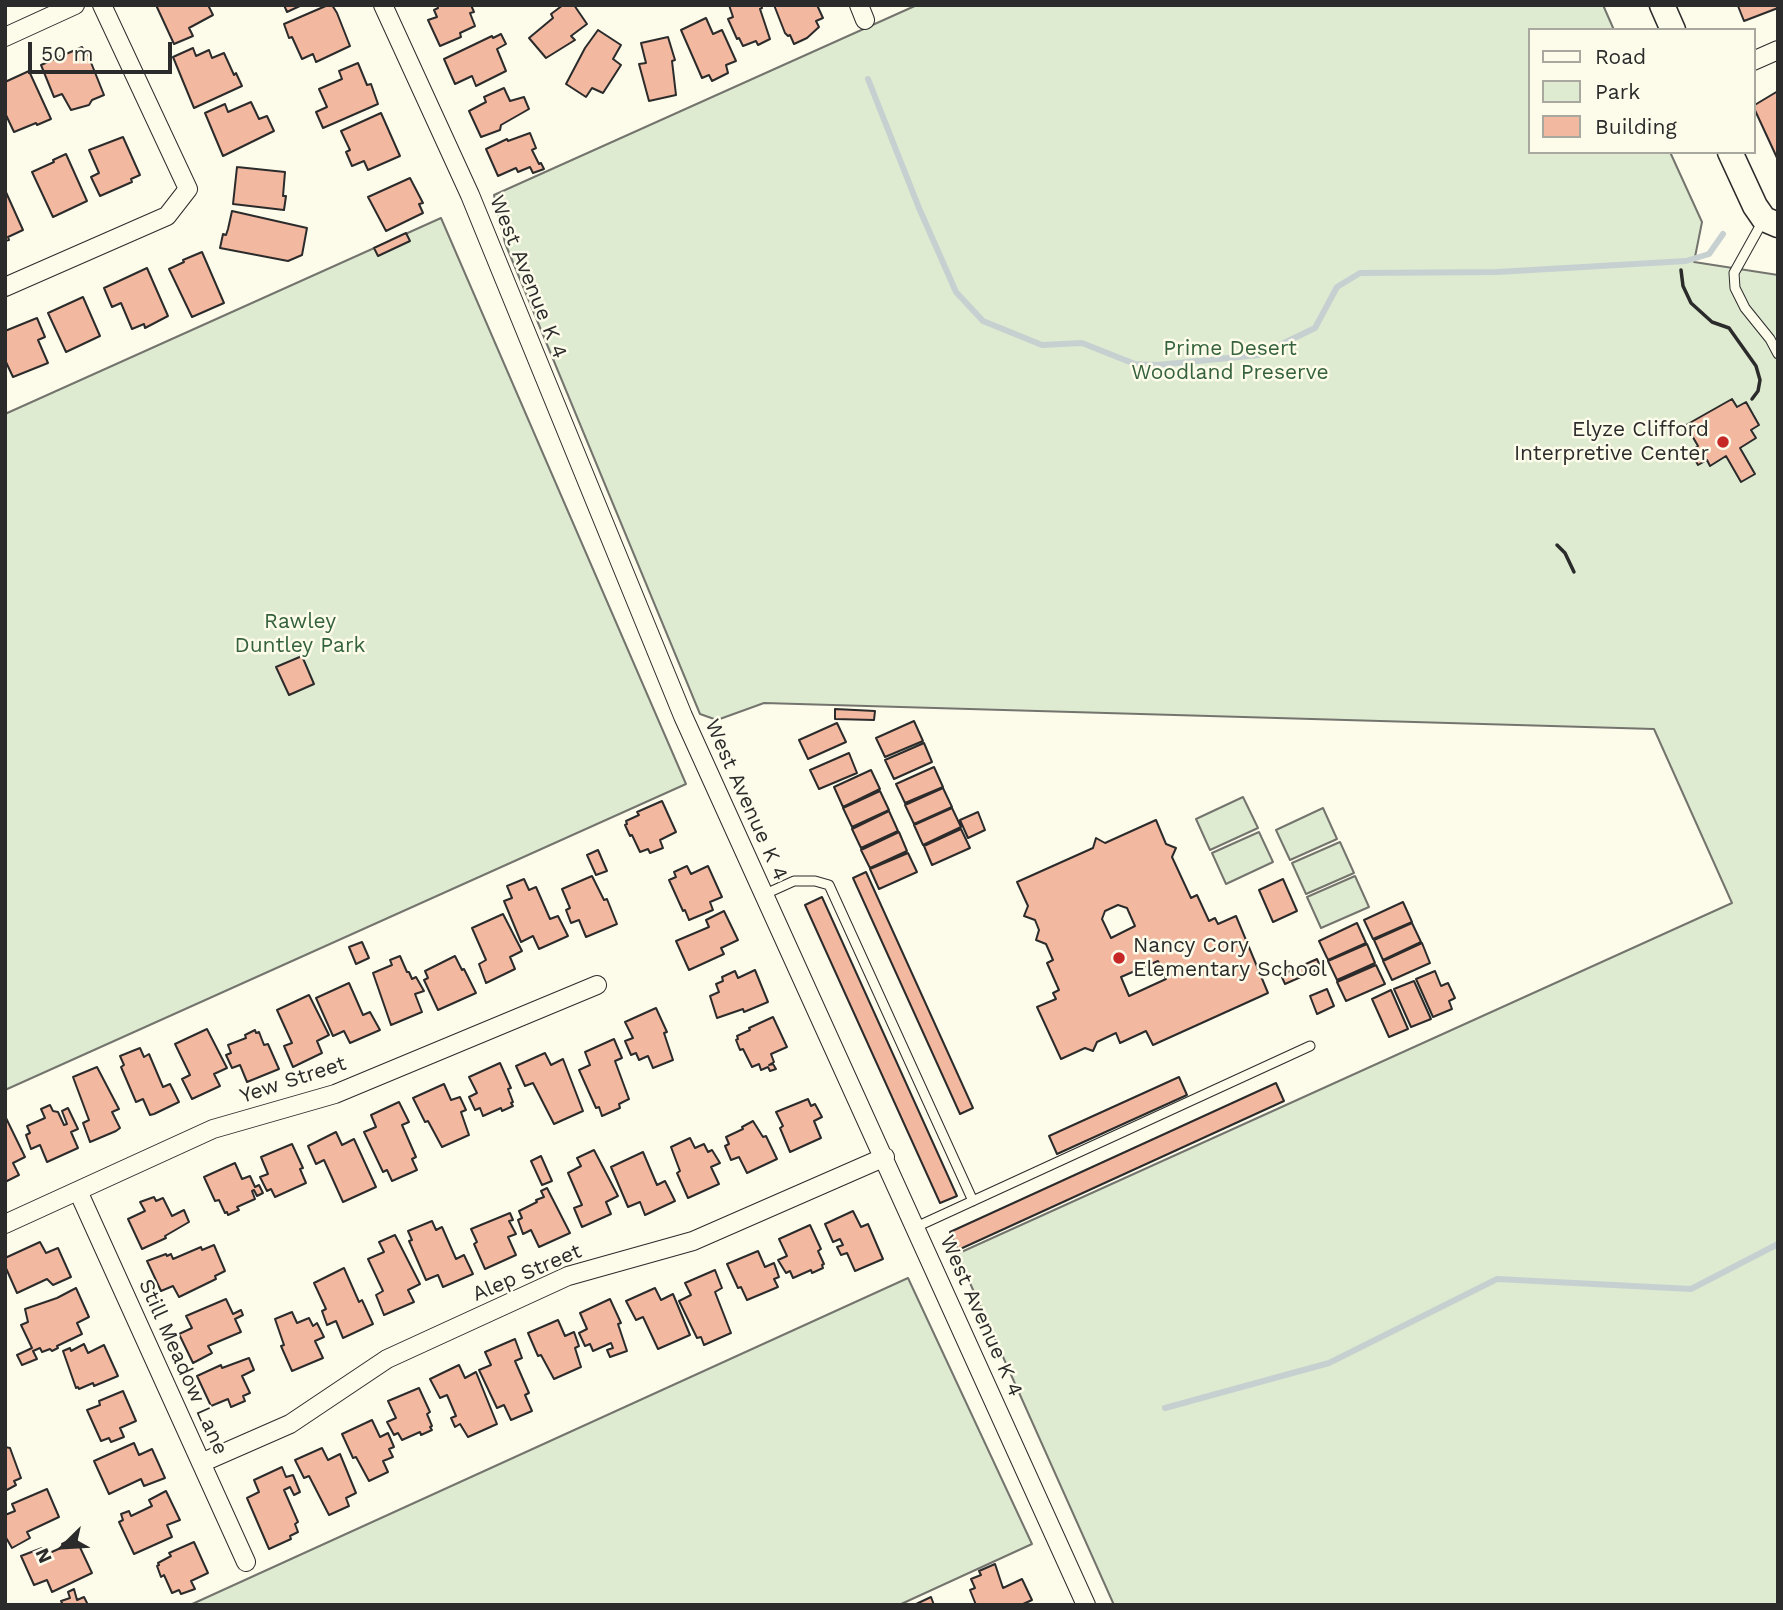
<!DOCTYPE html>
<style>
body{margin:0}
#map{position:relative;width:1783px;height:1610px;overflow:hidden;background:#fdfbea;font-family:"Work Sans",sans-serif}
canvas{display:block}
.frame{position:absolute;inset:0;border:7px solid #2b2b2b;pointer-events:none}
.legend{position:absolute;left:1528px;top:28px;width:228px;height:126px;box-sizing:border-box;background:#fdfbea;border:2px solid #a9a89e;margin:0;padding:9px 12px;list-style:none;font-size:21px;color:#2b2b2b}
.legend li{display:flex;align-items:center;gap:14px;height:35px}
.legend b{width:35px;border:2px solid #a9a89e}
.north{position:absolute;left:28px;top:1512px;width:70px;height:70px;-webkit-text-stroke:5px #fdfbea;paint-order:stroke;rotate:246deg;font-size:19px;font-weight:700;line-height:28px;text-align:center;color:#2b2b2b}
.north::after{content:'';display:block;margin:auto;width:24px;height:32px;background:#2b2b2b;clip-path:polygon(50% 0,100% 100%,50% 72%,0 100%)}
.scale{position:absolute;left:28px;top:42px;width:144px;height:32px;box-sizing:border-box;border:4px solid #2b2b2b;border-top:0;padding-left:9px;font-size:21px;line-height:24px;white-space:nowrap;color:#2b2b2b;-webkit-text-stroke:5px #fdfbea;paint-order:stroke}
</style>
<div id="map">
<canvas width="1783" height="1610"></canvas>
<div class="frame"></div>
<ul class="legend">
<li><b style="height:9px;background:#fdfbea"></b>Road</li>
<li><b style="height:19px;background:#deebd1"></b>Park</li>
<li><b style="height:19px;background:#f2b8a0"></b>Building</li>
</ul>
<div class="north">N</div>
<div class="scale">50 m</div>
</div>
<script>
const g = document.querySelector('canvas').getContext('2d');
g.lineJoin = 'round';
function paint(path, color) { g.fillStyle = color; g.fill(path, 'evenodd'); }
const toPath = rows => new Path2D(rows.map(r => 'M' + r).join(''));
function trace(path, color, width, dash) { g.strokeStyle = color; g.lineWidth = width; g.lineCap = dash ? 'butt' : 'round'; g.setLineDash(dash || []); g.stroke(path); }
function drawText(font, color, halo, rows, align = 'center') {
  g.font = font + ' "Work Sans",sans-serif'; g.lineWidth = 5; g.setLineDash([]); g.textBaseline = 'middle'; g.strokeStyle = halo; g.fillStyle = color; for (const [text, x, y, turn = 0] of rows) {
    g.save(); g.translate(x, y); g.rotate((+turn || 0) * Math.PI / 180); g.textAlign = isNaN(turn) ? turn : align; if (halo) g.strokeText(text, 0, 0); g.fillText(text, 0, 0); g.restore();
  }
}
const green = toPath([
 [917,5,1603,5,1614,30,1529,30,1529,152,1670,152,1702,222,1694,262,1778,275,1778,1605,1114,1605,957,1254,1732,903,1654,729,764,703,717,720,700,714,505,243,494,195,917,5],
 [441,218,686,784,5,1090,5,414,441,218],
 [1243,797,1258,828,1210,850,1196,819,1243,797],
 [1323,808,1337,839,1290,860,1276,830,1323,808],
 [1259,832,1273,862,1226,884,1212,853,1259,832],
 [1340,842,1354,873,1306,894,1292,863,1340,842],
 [1355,876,1369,907,1321,928,1307,897,1355,876],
 [908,1278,1032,1544,899,1605,190,1605,908,1278]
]);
const stream = toPath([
 [868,79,919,208,956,292,983,321,1042,345,1082,343,1135,364,1157,365,1259,355,1315,328,1337,287,1360,273,1497,272,1686,261,1709,254,1723,234],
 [1165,1408,1329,1363,1497,1279,1691,1289,1778,1244]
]);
const building = toPath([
 [156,5,208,5,213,15,189,28,193,36,174,44,156,5],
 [284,5,302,5,287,12,284,5],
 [328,5,332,5,337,13,350,46,316,62,313,54,302,59,292,37,289,38,284,24,328,5],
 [437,5,471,5,474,12,470,13,475,26,460,33,461,37,440,46,428,20,437,17,434,10,438,8,437,5],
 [563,5,574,5,587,24,571,36,575,40,546,58,529,38,553,18,551,14,563,5],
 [729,5,761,5,762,8,760,9,770,39,758,45,756,41,743,46,739,38,737,39,728,19,733,17,729,5],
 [774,5,817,5,823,18,816,21,819,27,807,38,794,44,790,35,788,36,785,33,774,5],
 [1778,5,1778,8,1744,21,1738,6,1778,5],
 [706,18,713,34,722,30,736,61,726,65,728,73,712,81,709,75,702,78,681,30,706,18],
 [598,30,621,45,613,59,621,65,603,93,592,88,586,97,566,84,585,48,598,30],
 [501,34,506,44,497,49,506,71,476,86,472,76,455,84,444,59,492,36,493,38,501,34],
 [668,37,675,60,672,61,676,95,649,101,639,64,646,63,641,43,668,37],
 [82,47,84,51,86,50,104,95,92,100,89,105,71,110,62,94,54,97,41,65,82,47],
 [193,48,196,56,209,50,212,58,224,53,234,75,236,73,242,86,194,108,173,57,193,48],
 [358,63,367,85,371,84,378,104,323,128,316,112,327,107,319,89,342,79,339,71,358,63],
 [29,71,51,119,37,125,36,123,14,132,5,113,5,82,29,71],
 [504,88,510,101,524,97,529,109,501,125,500,130,481,137,469,111,486,102,484,97,504,88],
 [1778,91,1778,160,1753,106,1778,91],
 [251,102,259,119,267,116,274,131,223,156,205,113,225,104,228,112,251,102],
 [381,113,400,156,368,170,364,161,352,166,346,152,350,150,341,131,381,113],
 [530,133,536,148,532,150,539,164,541,163,544,169,533,173,530,167,518,172,516,168,498,176,486,149,507,139,508,141,530,133],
 [123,137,140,175,131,179,132,182,100,196,91,177,99,173,89,150,123,137],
 [66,154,87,201,53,217,32,172,54,162,53,160,66,154],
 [237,167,285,172,283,196,286,196,284,210,233,204,237,167],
 [410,178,423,203,419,204,423,213,386,231,368,197,410,178],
 [5,190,23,230,8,237,9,240,5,241,5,190],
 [232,211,307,228,302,255,288,261,220,248,223,234,226,235,228,229,232,211],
 [406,233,410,241,378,256,374,248,406,233],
 [202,252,224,303,192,317,169,269,184,262,183,260,202,252],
 [147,268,168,316,145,328,144,324,132,329,121,303,112,307,104,288,147,268],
 [83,297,100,336,66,352,48,313,83,297],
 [37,318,45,337,38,340,48,363,13,377,5,360,5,331,37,318],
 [1732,399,1737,407,1746,402,1759,425,1751,430,1756,438,1740,448,1755,474,1741,482,1726,456,1710,466,1707,460,1698,465,1690,451,1698,446,1686,425,1732,399],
 [302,656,314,684,289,695,276,667,302,656],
 [835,709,875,711,874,720,835,719,835,709],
 [914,721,923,741,885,757,876,738,914,721],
 [837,723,846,742,808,759,799,740,837,723],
 [924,743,932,762,894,779,885,760,924,743],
 [849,753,857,773,819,789,810,770,849,753],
 [934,767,943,787,905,803,896,784,934,767],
 [871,770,880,789,843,807,834,787,871,770],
 [943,788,952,807,914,824,905,805,943,788],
 [880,791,889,810,852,827,843,808,880,791],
 [662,801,676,832,660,840,663,848,650,853,648,849,640,852,632,835,630,836,625,825,627,824,626,821,639,815,637,812,662,801],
 [952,808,961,827,923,845,914,825,952,808],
 [889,811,898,831,861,848,852,829,889,811],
 [978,812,985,830,968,838,960,820,978,812],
 [1156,820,1166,844,1176,848,1172,857,1191,898,1197,895,1209,921,1215,918,1218,924,1236,916,1268,993,1153,1045,1146,1031,1120,1043,1116,1033,1097,1042,1093,1051,1085,1048,1061,1059,1037,1007,1056,999,1053,993,1059,990,1047,963,1053,960,1046,944,1036,940,1039,930,1035,920,1024,916,1028,906,1017,882,1093,848,1096,838,1105,843,1156,820],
 [1118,905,1127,908,1135,926,1111,938,1102,919,1105,911,1118,905],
 [1158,961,1166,979,1129,996,1121,977,1158,961],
 [961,829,970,848,932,865,924,846,961,829],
 [899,832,907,851,870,868,861,850,899,832],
 [598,850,607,871,596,875,587,855,598,850],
 [908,853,917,872,879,889,870,869,908,853],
 [687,866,691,874,708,866,722,897,710,902,713,910,689,920,685,910,683,911,669,880,676,877,674,872,687,866],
 [866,872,973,1108,960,1114,853,878,866,872],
 [592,876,604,900,607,899,617,924,586,937,579,920,571,923,566,910,570,908,562,889,592,876],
 [524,879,529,890,536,887,550,919,558,916,568,936,539,949,533,936,521,942,504,901,512,898,507,886,524,879],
 [1283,879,1297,911,1273,922,1259,890,1283,879],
 [822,897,957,1196,940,1203,805,905,822,897],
 [1403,902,1412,922,1373,939,1364,920,1403,902],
 [724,911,738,940,721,948,724,954,689,970,676,941,709,927,706,920,724,911],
 [503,914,522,951,510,957,515,969,486,983,479,964,486,960,472,928,503,914],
 [1357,923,1366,943,1328,960,1319,941,1357,923],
 [1412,923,1421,942,1383,960,1374,940,1412,923],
 [362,942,369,958,356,964,349,947,362,942],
 [1422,943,1430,963,1392,980,1383,961,1422,943],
 [1367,944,1375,963,1337,980,1328,961,1367,944],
 [400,956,407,972,409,972,412,979,416,977,424,991,415,994,422,1012,391,1025,373,973,392,965,390,960,400,956],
 [455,956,462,970,464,969,476,993,438,1010,424,980,428,978,425,971,455,956],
 [1317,959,1321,968,1285,984,1281,975,1317,959],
 [1376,965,1385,984,1346,1001,1337,982,1376,965],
 [755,970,768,1002,744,1012,743,1009,717,1018,710,996,719,992,716,984,723,981,722,977,735,971,738,978,755,970],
 [1435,971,1441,986,1448,983,1455,998,1449,1001,1452,1009,1433,1017,1416,979,1435,971],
 [1414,981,1431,1019,1411,1027,1394,989,1414,981],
 [349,983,363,1015,370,1012,380,1030,350,1043,344,1031,333,1036,316,998,349,983],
 [1327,989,1334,1006,1317,1014,1310,996,1327,989],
 [1391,990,1408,1029,1389,1037,1372,999,1391,990],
 [309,995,329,1035,317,1041,322,1053,293,1067,284,1046,292,1043,277,1010,309,995],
 [656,1008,667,1032,664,1033,673,1060,653,1068,648,1056,639,1060,636,1053,631,1055,625,1041,633,1038,625,1022,656,1008],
 [773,1017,787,1047,771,1054,774,1062,769,1065,773,1064,776,1069,770,1071,768,1067,761,1070,759,1064,752,1067,743,1049,740,1050,736,1040,738,1039,737,1036,750,1030,749,1028,773,1017],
 [207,1029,227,1068,214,1074,220,1086,192,1099,182,1079,190,1075,175,1044,207,1029],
 [255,1030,256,1033,259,1032,264,1045,268,1044,279,1069,247,1082,240,1065,232,1068,226,1055,231,1053,228,1045,246,1038,245,1035,255,1030],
 [614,1039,622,1058,615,1061,629,1099,619,1104,620,1108,602,1116,599,1107,596,1108,579,1070,590,1065,585,1052,614,1039],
 [140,1048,144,1057,149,1054,163,1087,170,1084,179,1102,154,1114,150,1115,143,1099,136,1102,121,1067,124,1065,120,1056,140,1048],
 [545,1053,551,1065,563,1059,583,1111,554,1124,533,1083,525,1086,516,1066,545,1053],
 [500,1063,511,1088,508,1089,513,1102,511,1103,513,1106,502,1111,501,1108,483,1116,480,1108,475,1110,469,1097,477,1093,469,1077,500,1063],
 [97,1067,119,1109,112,1112,120,1128,116,1131,90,1142,83,1123,89,1120,73,1077,97,1067],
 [1179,1077,1187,1095,1057,1154,1049,1136,1179,1077],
 [1276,1083,1284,1101,958,1250,950,1232,1276,1083],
 [444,1084,451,1100,460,1097,466,1110,461,1112,469,1135,442,1147,428,1121,425,1122,413,1098,444,1084],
 [808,1099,811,1106,815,1104,822,1117,814,1121,821,1138,790,1152,780,1128,783,1126,776,1112,808,1099],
 [399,1102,409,1122,402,1125,416,1157,412,1159,417,1170,392,1181,387,1170,383,1172,364,1132,376,1127,371,1115,399,1102],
 [50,1105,53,1111,58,1112,64,1125,67,1124,62,1111,68,1108,78,1129,71,1132,78,1148,47,1162,40,1145,31,1149,26,1135,30,1133,27,1126,45,1118,41,1109,50,1105],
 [6,1118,25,1157,13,1163,19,1175,5,1182,6,1118],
 [753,1121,763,1137,766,1136,777,1159,747,1173,739,1157,731,1160,725,1146,729,1144,726,1137,743,1129,742,1127,753,1121],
 [336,1132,342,1145,354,1139,376,1187,343,1202,324,1160,316,1164,308,1146,336,1132],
 [690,1138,695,1148,704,1144,708,1152,712,1150,720,1163,711,1167,719,1184,688,1198,677,1173,680,1171,671,1147,690,1138],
 [292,1144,303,1168,300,1169,306,1183,275,1197,271,1189,267,1191,260,1177,268,1174,261,1157,292,1144],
 [594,1150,618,1196,606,1202,611,1214,582,1227,574,1208,582,1205,568,1173,581,1166,577,1158,594,1150],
 [643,1152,657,1185,665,1181,675,1201,645,1215,640,1202,628,1207,611,1167,643,1152],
 [541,1156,552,1181,542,1185,531,1161,541,1156],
 [235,1163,242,1179,250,1176,255,1187,259,1185,263,1193,257,1196,254,1190,252,1191,255,1199,237,1207,239,1210,228,1215,227,1212,225,1213,219,1200,215,1201,204,1177,235,1163],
 [547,1188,570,1233,539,1247,531,1230,523,1234,518,1220,522,1218,519,1211,537,1202,536,1200,544,1197,541,1191,547,1188],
 [154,1197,156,1201,163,1198,172,1216,184,1210,189,1222,165,1236,166,1238,142,1249,128,1219,145,1211,140,1202,154,1197],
 [853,1211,861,1227,868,1224,883,1259,855,1271,847,1253,841,1255,837,1247,843,1245,840,1239,833,1242,825,1224,853,1211],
 [510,1213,513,1220,509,1221,516,1234,508,1237,516,1255,485,1269,474,1244,477,1242,471,1229,510,1213],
 [432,1221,436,1230,442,1227,456,1259,464,1255,473,1274,443,1287,438,1275,426,1280,409,1241,412,1240,408,1231,432,1221],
 [810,1225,821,1249,818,1251,824,1264,822,1265,823,1268,812,1273,811,1270,793,1278,790,1271,786,1273,778,1260,787,1256,779,1239,810,1225],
 [395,1235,420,1284,408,1290,414,1302,384,1315,376,1295,383,1291,368,1259,384,1252,379,1242,395,1235],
 [40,1242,46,1253,58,1248,71,1277,53,1285,47,1279,17,1293,5,1266,5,1258,40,1242],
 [214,1245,225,1271,215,1276,216,1279,179,1297,173,1286,161,1291,147,1261,166,1254,167,1256,171,1254,173,1259,201,1247,202,1250,214,1245],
 [758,1251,765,1267,774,1263,779,1277,774,1279,778,1287,747,1300,741,1287,738,1288,727,1264,758,1251],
 [344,1268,359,1302,362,1300,373,1324,343,1338,336,1321,327,1325,322,1311,326,1309,314,1283,344,1268],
 [715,1270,722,1288,715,1292,731,1333,704,1345,701,1337,697,1338,679,1301,691,1295,685,1283,715,1270],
 [76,1288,89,1317,77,1323,82,1334,57,1346,58,1348,52,1351,50,1349,42,1352,40,1348,33,1351,37,1359,22,1365,17,1355,32,1348,21,1325,28,1322,25,1309,57,1298,76,1288],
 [655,1288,661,1300,673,1294,690,1335,658,1349,643,1317,636,1320,626,1301,655,1288],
 [226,1299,233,1314,241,1310,243,1315,235,1319,241,1332,208,1346,212,1353,193,1363,179,1334,192,1328,186,1316,226,1299],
 [610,1299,621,1323,618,1324,627,1351,610,1357,607,1350,613,1348,611,1343,593,1351,590,1344,585,1346,579,1333,587,1329,580,1313,610,1299],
 [292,1312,297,1323,309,1318,313,1326,317,1323,324,1337,315,1341,323,1358,292,1371,281,1346,284,1345,275,1319,292,1312],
 [558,1320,565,1336,574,1332,579,1346,575,1348,581,1367,554,1379,541,1355,538,1356,528,1333,558,1320],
 [515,1339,522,1358,515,1361,529,1393,525,1395,532,1411,511,1420,504,1405,497,1408,479,1370,491,1365,485,1352,515,1339],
 [84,1344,88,1353,104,1345,118,1376,94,1386,93,1383,79,1389,78,1387,76,1388,63,1351,70,1348,71,1351,84,1344],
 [249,1358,254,1370,242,1376,250,1393,243,1396,245,1401,231,1407,228,1399,211,1406,197,1376,221,1365,222,1368,249,1358],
 [459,1365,465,1378,476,1372,497,1424,468,1437,460,1424,455,1427,451,1418,456,1416,447,1395,440,1398,430,1379,459,1365],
 [419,1388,430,1412,427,1414,432,1426,430,1427,432,1430,421,1435,420,1432,402,1440,398,1433,394,1435,387,1422,396,1418,388,1401,419,1388],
 [123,1391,136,1421,120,1428,124,1437,111,1442,109,1438,101,1441,87,1410,100,1405,99,1401,123,1391],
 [372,1420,380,1437,388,1433,394,1447,389,1449,393,1457,383,1461,388,1472,369,1481,356,1457,353,1458,342,1434,372,1420],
 [134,1443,139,1455,152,1449,165,1478,144,1486,141,1479,109,1494,94,1461,134,1443],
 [5,1447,10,1448,21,1478,14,1481,16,1485,5,1491,5,1447],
 [322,1448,328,1460,340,1454,356,1493,346,1498,349,1506,329,1515,309,1476,304,1478,295,1460,322,1448],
 [282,1467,286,1477,293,1475,300,1492,294,1495,290,1487,284,1490,298,1522,295,1524,298,1532,290,1536,291,1539,269,1549,247,1498,259,1492,254,1480,282,1467],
 [47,1489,59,1517,27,1532,30,1538,12,1548,5,1536,5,1515,15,1511,12,1504,47,1489],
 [166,1491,180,1520,167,1525,172,1537,134,1554,119,1522,123,1520,121,1514,129,1511,131,1516,152,1506,149,1500,166,1491],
 [68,1541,70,1544,77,1541,92,1573,52,1592,47,1580,34,1585,21,1556,42,1548,45,1555,63,1547,62,1544,68,1541],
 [194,1542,208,1573,191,1581,195,1589,181,1594,179,1590,172,1593,164,1575,161,1577,157,1566,159,1565,158,1563,171,1556,169,1553,194,1542],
 [995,1564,1003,1588,1022,1579,1032,1600,1021,1605,976,1605,970,1590,975,1588,971,1579,981,1575,979,1571,995,1564],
 [74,1589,77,1600,84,1597,88,1605,63,1605,61,1601,70,1598,68,1592,74,1589],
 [931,1597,934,1605,914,1605,931,1597]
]);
const lane = toPath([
 [1764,219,1734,273,1735,288,1745,308,1770,339,1778,354],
 [763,895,794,881,815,881,829,885,973,1201],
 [916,1227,1310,1046]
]);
const street = toPath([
 [383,5,470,195,683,716,1086,1605],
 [859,5,865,20],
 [5,37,75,5],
 [1753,61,1778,50],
 [5,287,167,216,188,189,102,5],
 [78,1191,246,1562],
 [5,1224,213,1129,335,1094,597,985],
 [201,1463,290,1424,387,1359,568,1276,693,1241,885,1157]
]);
const secondary = toPath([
 [1662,5,1673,30],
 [1730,152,1755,206,1764,219,1778,225]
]);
const wall = toPath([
 [1681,270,1683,286,1691,303,1712,322,1729,328,1756,366,1760,380,1758,391,1752,399],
 [1557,545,1565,553,1574,572]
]);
const markers = [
 [1723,442,7,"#c62828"],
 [1119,958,7,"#c62828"]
];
const streetNames = [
 ["West Avenue K 4",528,277,68],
 ["West Avenue K 4",746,800,66],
 ["Yew Street",293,1080,-18],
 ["Alep Street",527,1273,-23],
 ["West Avenue K 4",981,1316,66],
 ["Still Meadow Lane",183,1367,66]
];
const parkNames = [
 ["Prime Desert",1230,349],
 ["Woodland Preserve",1230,373],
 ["Rawley",300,622],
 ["Duntley Park",300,646]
];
const poiNames = [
 ["Elyze Clifford",1709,430],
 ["Interpretive Center",1709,454],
 ["Nancy Cory",1133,946,"left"],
 ["Elementary School",1133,970,"left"]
];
paint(green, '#deebd1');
trace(green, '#74746e', 2);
trace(stream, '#c7d0d0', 6);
paint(building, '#f2b8a0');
trace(building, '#2b2b2b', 2);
trace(lane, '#2b2b2b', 11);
trace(street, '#2b2b2b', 20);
trace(secondary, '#2b2b2b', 27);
trace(lane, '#fdfbea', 9);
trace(street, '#fdfbea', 18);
trace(secondary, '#fdfbea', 24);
trace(wall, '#2b2b2b', 3.5);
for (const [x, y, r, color] of markers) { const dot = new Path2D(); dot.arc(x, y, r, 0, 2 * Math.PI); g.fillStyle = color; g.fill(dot); trace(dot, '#fdfbea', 2.5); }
drawText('21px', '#2b2b2b', '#fdfbea', streetNames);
drawText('21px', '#34623c', '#fdfbea', parkNames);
drawText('21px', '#2b2b2b', '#fdfbea', poiNames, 'right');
</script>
